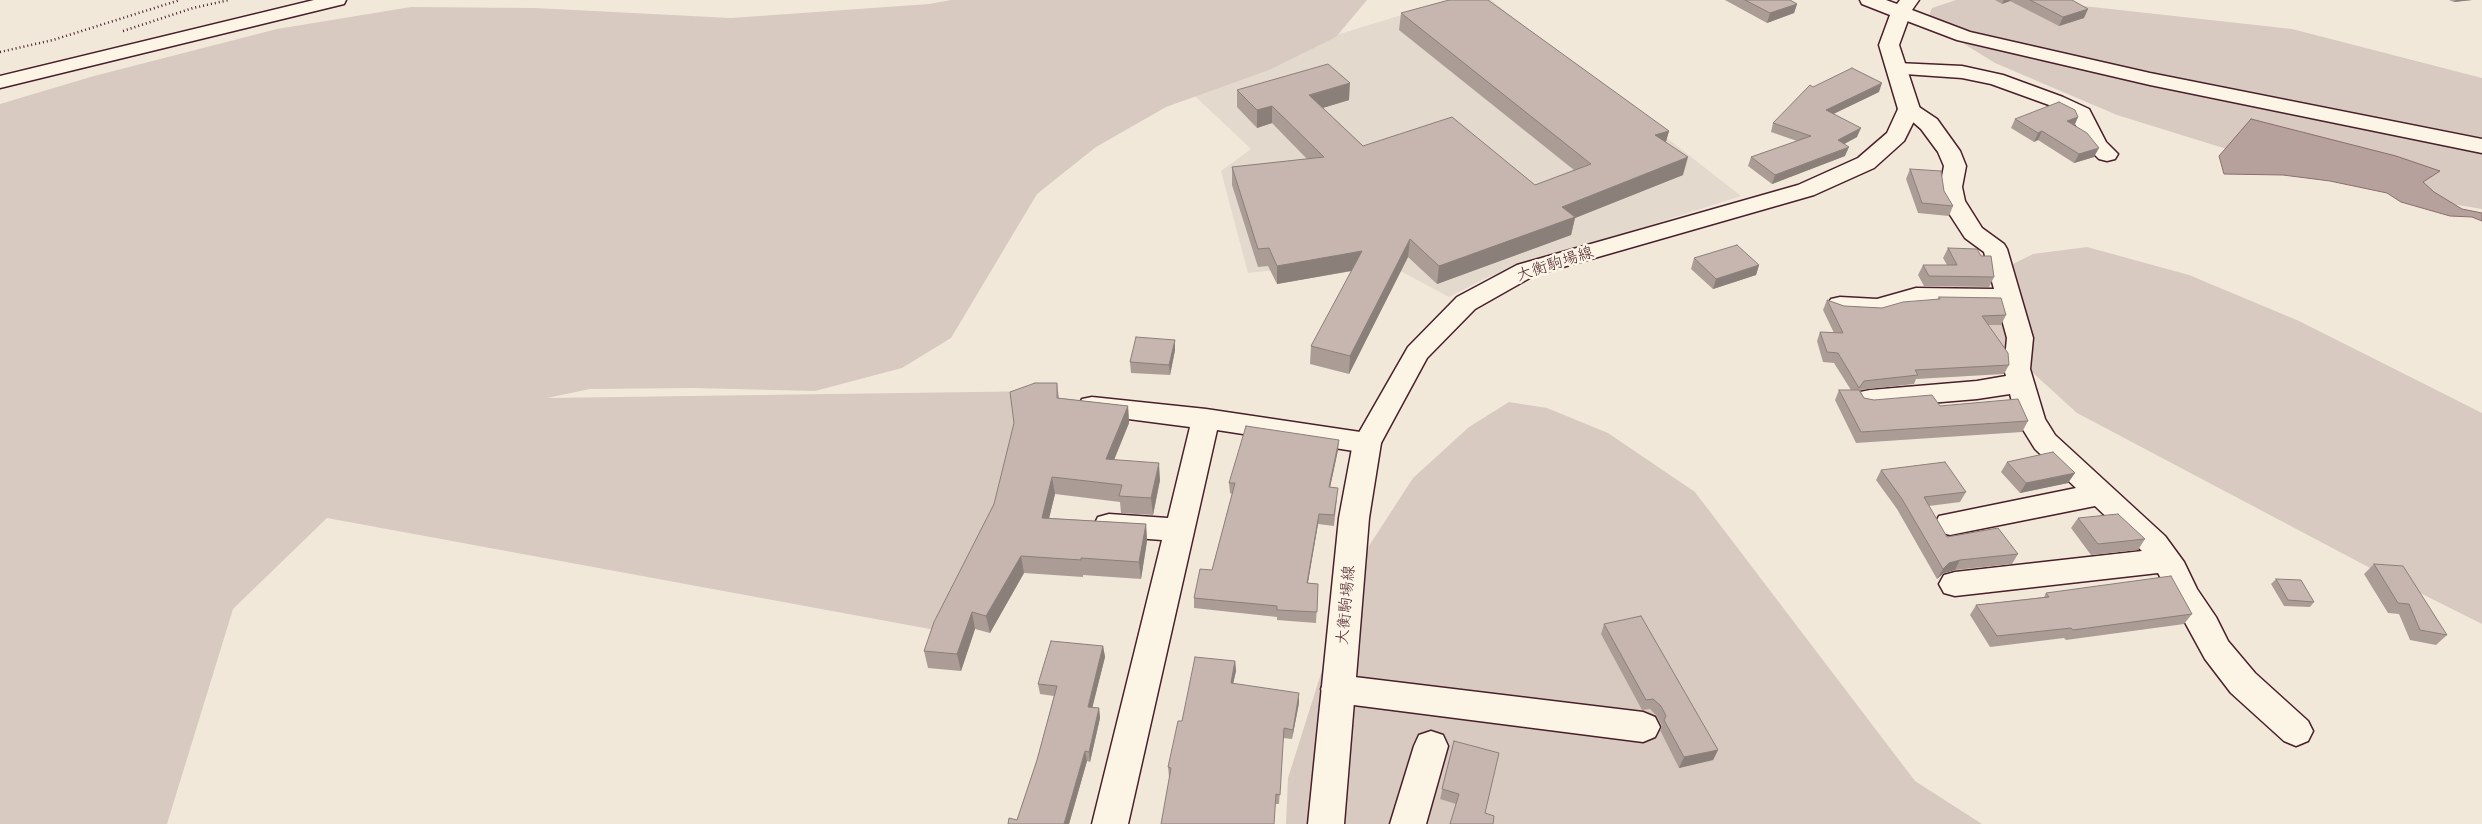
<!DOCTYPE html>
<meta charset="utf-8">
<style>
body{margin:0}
canvas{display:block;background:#f1e8da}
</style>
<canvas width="2482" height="824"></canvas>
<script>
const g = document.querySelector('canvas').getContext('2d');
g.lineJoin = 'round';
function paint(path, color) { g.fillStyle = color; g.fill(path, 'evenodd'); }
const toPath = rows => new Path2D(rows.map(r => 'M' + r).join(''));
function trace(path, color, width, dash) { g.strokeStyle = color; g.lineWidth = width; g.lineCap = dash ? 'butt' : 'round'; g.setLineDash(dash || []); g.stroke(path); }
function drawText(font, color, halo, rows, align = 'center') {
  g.font = font + ' "Comic Neue","Klee One",sans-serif'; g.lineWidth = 5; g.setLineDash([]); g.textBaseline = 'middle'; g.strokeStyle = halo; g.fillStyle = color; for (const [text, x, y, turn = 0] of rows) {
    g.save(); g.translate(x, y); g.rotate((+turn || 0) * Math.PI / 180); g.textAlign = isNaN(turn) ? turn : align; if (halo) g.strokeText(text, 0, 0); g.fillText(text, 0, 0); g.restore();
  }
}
const built = toPath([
 [1450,0,1491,0,1741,196,1488,277,1449,297,1378,259,1248,273,1221,171,1251,149,1181,83]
]);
const green = toPath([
 [951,0,1367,0,1336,37,1269,70,1166,107,1096,147,1037,194,951,338,902,368,815,391,692,388,590,389,547,398,1044,391,957,634,327,518,233,609,167,824,0,824,0,104,94,76,277,29,411,7,535,8,731,18,929,4],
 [1956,0,2029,0,2292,29,2482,78,2482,209,2434,201,2262,160,2117,115,1995,63,1927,21,1932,8],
 [2087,247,2189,275,2299,321,2482,413,2482,624,2372,569,2077,413,1989,333,1986,299,2005,268,2033,254],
 [1509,402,1547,408,1608,433,1695,492,1915,781,1982,824,1286,824,1288,778,1354,569,1413,478,1469,427]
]);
const water = toPath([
 [2251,119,2396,156,2440,171,2423,182,2434,192,2462,209,2482,213,2482,221,2472,217,2450,216,2401,202,2387,193,2330,181,2283,175,2224,174,2219,156,2251,119]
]);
const path = toPath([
 [123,31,193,8,229,0],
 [0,52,53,40,180,0]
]);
const minor = toPath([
 [314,0,346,0,344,4,0,88,0,76,314,0],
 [1900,0,1919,0,1912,10,1970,32,2150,73,2482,139,2482,153,2150,85,1957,40,1894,16,1891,12,1900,0],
 [1897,63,1962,66,2003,75,2063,97,2089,109,2106,142,2118,154,2115,159,2107,161,2099,159,2086,146,2072,118,2049,105,1991,84,1962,78,1890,73,1887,69,1890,65,1897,63],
 [1909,103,1916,105,1937,119,1960,151,1966,166,1962,187,1965,201,1982,228,2004,244,2007,249,2033,338,2030,369,2045,419,2055,435,2165,536,2184,562,2197,589,2216,617,2228,641,2255,673,2308,721,2313,731,2308,741,2296,746,2284,741,2231,693,2205,659,2158,573,1955,596,1944,593,1939,584,1944,575,1955,572,2142,551,2095,506,1950,535,1939,532,1935,524,1939,516,2076,488,2035,449,2017,420,2010,394,1977,399,1870,408,1860,406,1856,399,1860,392,1870,390,1977,381,2006,376,2004,369,2007,338,1998,305,1917,304,1878,315,1840,313,1831,311,1827,305,1831,299,1840,297,1877,299,1916,288,1994,289,1984,252,1965,238,1941,201,1940,187,1944,166,1938,152,1921,129,1898,109,1902,105,1909,103],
 [1092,397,1206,409,1367,433,1377,436,1381,443,1377,450,1367,453,1217,430,1128,824,1092,824,1162,540,1109,536,1098,533,1094,525,1098,517,1109,514,1168,518,1190,427,1082,413,1078,406,1082,399,1092,397],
 [1338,675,1643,712,1655,717,1660,727,1655,737,1643,742,1338,703,1326,699,1321,689,1326,679,1338,675],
 [1431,731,1443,735,1448,746,1426,824,1390,824,1414,746,1419,735,1431,731]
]);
const major = toPath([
 [1860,0,1886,0,1908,8,1911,12,1899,45,1920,109,1904,141,1874,168,1814,195,1535,275,1475,309,1427,358,1381,443,1369,518,1344,824,1308,824,1339,518,1353,443,1408,347,1457,297,1517,265,1798,185,1858,158,1887,133,1898,109,1879,45,1890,15,1862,4,1860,0]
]);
const wall = toPath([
 [1725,0,1790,0,1797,4,1794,13,1767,23],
 [1995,0,2072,0,2084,18,2059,26,2010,1,2002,4],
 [2449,0,2472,0,2454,2],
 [1401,13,1669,131,1666,142,1683,175,1575,218,1571,235,1437,284,1408,257,1349,374,1310,364,1311,346,1352,271,1277,284,1268,266,1258,267,1232,185,1232,167,1307,159,1272,123,1257,128,1237,107,1237,90,1349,100,1323,108,1363,146,1535,185,1574,170,1399,30],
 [1813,87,1879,92,1833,114,1857,137,1844,144,1845,156,1772,184,1748,166,1751,157,1797,141,1771,132,1773,123],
 [2078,117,2074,126,2094,157,2074,163,2038,140,2034,142,2011,128,2015,119],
 [1910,169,1953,206,1949,216,1918,213,1906,179],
 [1948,248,1994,277,1989,287,1924,286,1918,275,1923,265,1947,265,1943,258],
 [1694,258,1759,265,1756,275,1713,289,1691,269],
 [1939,297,2006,315,2001,325,1988,325,2009,365,2004,374,1916,379,1914,384,1860,390,1864,398,1874,400,1940,406,2028,421,2022,432,1856,443,1835,400,1839,390,1851,390,1834,363,1823,362,1817,341,1820,332,1834,333,1823,310,1827,300,1844,306,1882,308,1937,300],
 [1175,340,1175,350,1170,375,1131,373,1130,362],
 [1057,383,1059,398,1128,406,1129,423,1114,460,1160,480,1153,515,1121,513,1120,502,1055,494,1049,518,1146,524,1147,541,1141,579,1083,575,1083,577,1024,573,990,633,975,629,961,671,928,668,924,651,994,504],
 [1338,450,1330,487,1337,498,1334,526,1318,524,1308,583,1318,584,1316,623,1277,620,1277,617,1194,608,1194,598,1212,570,1232,494,1230,493,1229,483],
 [2007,462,2068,483,2020,493,2001,472],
 [1881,470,1966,492,1960,502,1929,506,1947,537,2018,554,2012,564,1955,570,1944,573,1937,579,1897,509,1876,480],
 [2078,518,2145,539,2138,550,2091,555,2071,528],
 [2374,564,2447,635,2436,645,2410,640,2399,614,2388,613,2364,574],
 [2276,579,2314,602,2310,607,2284,606,2271,584],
 [2046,593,2192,614,2184,624,2066,640,2064,638,1990,647,1970,615,1976,605,2044,597],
 [1604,624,1718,750,1713,760,1679,768,1660,730,1662,726,1657,716,1650,709,1642,710,1601,634],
 [1103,646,1105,657,1092,707,1099,708,1100,718,1090,762,1087,761,1069,824,1008,824,1017,820,1037,760,1054,696,1040,694,1038,684],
 [1235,661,1236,671,1233,683,1299,703,1292,739,1283,738,1279,804,1276,804,1169,777,1168,767,1182,721],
 [1454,741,1485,813,1440,799]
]);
const shadedWall = toPath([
 [2004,0,2011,0,2010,1,2002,4],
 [2456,0,2472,0,2454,2],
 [1797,4,1794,13,1767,23,1770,13],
 [2088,9,2084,18,2059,26,2063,17],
 [1350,83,1349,100,1309,112,1309,95],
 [1882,83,1879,92,1823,119,1826,110],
 [1272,106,1272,123,1257,128,1257,110],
 [2078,117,2074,126,2067,121],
 [1861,128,1857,137,1835,149,1838,140],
 [1669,131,1664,148,1655,135],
 [2042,131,2038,140,2034,142,2038,133],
 [1849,147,1845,156,1772,184,1775,175],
 [2099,148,2094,157,2074,163,2079,154],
 [1688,157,1683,175,1575,218,1571,235,1437,284,1439,266,1562,207],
 [1410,239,1408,257,1349,374,1350,356],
 [1362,251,1361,269,1277,284,1277,266],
 [1759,265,1756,275,1713,289,1716,279],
 [1175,340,1175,350,1170,375,1169,365],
 [1128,406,1129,423,1107,477,1106,459],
 [1339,440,1338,450,1328,497,1329,487],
 [1159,463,1160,480,1153,515,1151,498],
 [2075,473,2068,483,2020,493,2026,483],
 [1052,477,1055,494,1045,535,1042,518],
 [1319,514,1318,524,1306,593,1307,583],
 [1146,524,1147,541,1141,579,1139,562],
 [1021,556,1024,573,990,633,986,616],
 [1960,560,1955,570,1944,573,1937,579,1943,569,1949,563],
 [972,612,975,629,961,671,957,654],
 [1103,646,1105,657,1090,717,1088,707],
 [1235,661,1236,671,1231,693,1231,683],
 [1299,693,1299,703,1292,739,1293,730],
 [1099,708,1100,718,1090,762,1089,752],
 [1718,750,1713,760,1679,768,1684,757],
 [1085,751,1087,761,1069,824,1064,824]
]);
const building = toPath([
 [1449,0,1488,0,1669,131,1655,135,1688,157,1562,207,1575,217,1439,266,1410,239,1350,356,1311,346,1362,251,1277,266,1269,248,1258,249,1232,167,1324,157,1272,106,1257,110,1237,90,1328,64,1350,83,1309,95,1363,146,1452,117,1535,185,1591,164,1401,13,1449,0],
 [1745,0,1790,0,1797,4,1770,13,1745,0],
 [2030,0,2072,0,2088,9,2063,17,2030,0],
 [1852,68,1882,83,1826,110,1861,128,1838,140,1849,147,1775,175,1751,157,1811,136,1773,123,1810,85,1813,87,1852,68],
 [2059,102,2075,110,2078,117,2067,121,2087,133,2099,148,2079,154,2042,131,2038,133,2015,119,2059,102],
 [1910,169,1941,171,1944,191,1953,206,1922,203,1910,169],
 [1737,245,1759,265,1716,279,1694,258,1737,245],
 [1948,248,1977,249,1981,256,1991,256,1994,277,1929,276,1923,265,1957,265,1948,248],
 [1939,297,2001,298,2006,315,1982,316,2008,353,2009,365,1915,370,1918,375,1864,381,1859,388,1838,353,1827,352,1820,332,1843,333,1827,300,1844,306,1882,308,1903,302,1940,299,1939,297],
 [1136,337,1175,340,1169,365,1130,362,1136,337],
 [1035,383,1057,383,1057,398,1128,406,1106,459,1159,463,1151,498,1119,496,1122,485,1052,477,1042,518,1146,524,1139,562,1081,558,1081,560,1021,556,986,616,972,612,957,654,924,651,934,622,994,504,1014,423,1010,392,1035,383],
 [1839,390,1859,390,1864,398,1874,400,1932,395,1940,406,2018,399,2028,421,1861,432,1839,390],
 [1246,426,1339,440,1329,487,1338,488,1334,515,1319,514,1307,583,1318,584,1317,612,1277,610,1277,606,1194,598,1200,569,1212,570,1235,483,1229,483,1246,426],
 [2053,452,2075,473,2026,483,2007,462,2053,452],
 [1945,462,1966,492,1924,497,1947,537,1998,528,2018,554,1960,560,1949,563,1943,569,1902,499,1881,470,1945,462],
 [2118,514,2145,539,2098,544,2078,518,2118,514],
 [2374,564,2403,566,2447,635,2420,630,2409,604,2398,603,2374,564],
 [2171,576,2192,614,2073,630,2071,628,1997,636,1976,605,2049,597,2046,593,2171,576],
 [2276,579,2301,580,2314,602,2288,600,2276,579],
 [1641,616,1718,750,1684,757,1664,720,1666,716,1661,706,1653,699,1646,700,1604,624,1641,616],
 [1051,641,1103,646,1088,707,1099,708,1089,752,1085,751,1064,824,1008,824,1009,818,1017,820,1037,760,1057,686,1038,684,1051,641],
 [1195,657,1235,661,1231,683,1299,693,1293,730,1284,728,1280,795,1276,794,1274,824,1161,824,1171,768,1168,767,1178,721,1182,721,1195,657],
 [1454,741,1499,753,1485,813,1494,816,1493,824,1450,824,1459,794,1442,789,1454,741]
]);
const streetNames = [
 ["大衡駒場線",1555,264,-18],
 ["大衡駒場線",1346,605,-85]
];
paint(built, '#e4d9cd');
paint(green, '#d8cac0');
paint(water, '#b6a19c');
trace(water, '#8b6d6f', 1);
trace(minor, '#4a1f2b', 3);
trace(major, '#4a1f2b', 3);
trace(path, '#4a1f2b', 2.5, [1, 3]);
paint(minor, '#fcf5e5');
paint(major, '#fcf5e5');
paint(wall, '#ab9d96');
paint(shadedWall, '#8b7f7a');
paint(building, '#c7b6af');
trace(building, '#8b7f7a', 1);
drawText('16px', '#4a1f2b', '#fcf5e5', streetNames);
</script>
